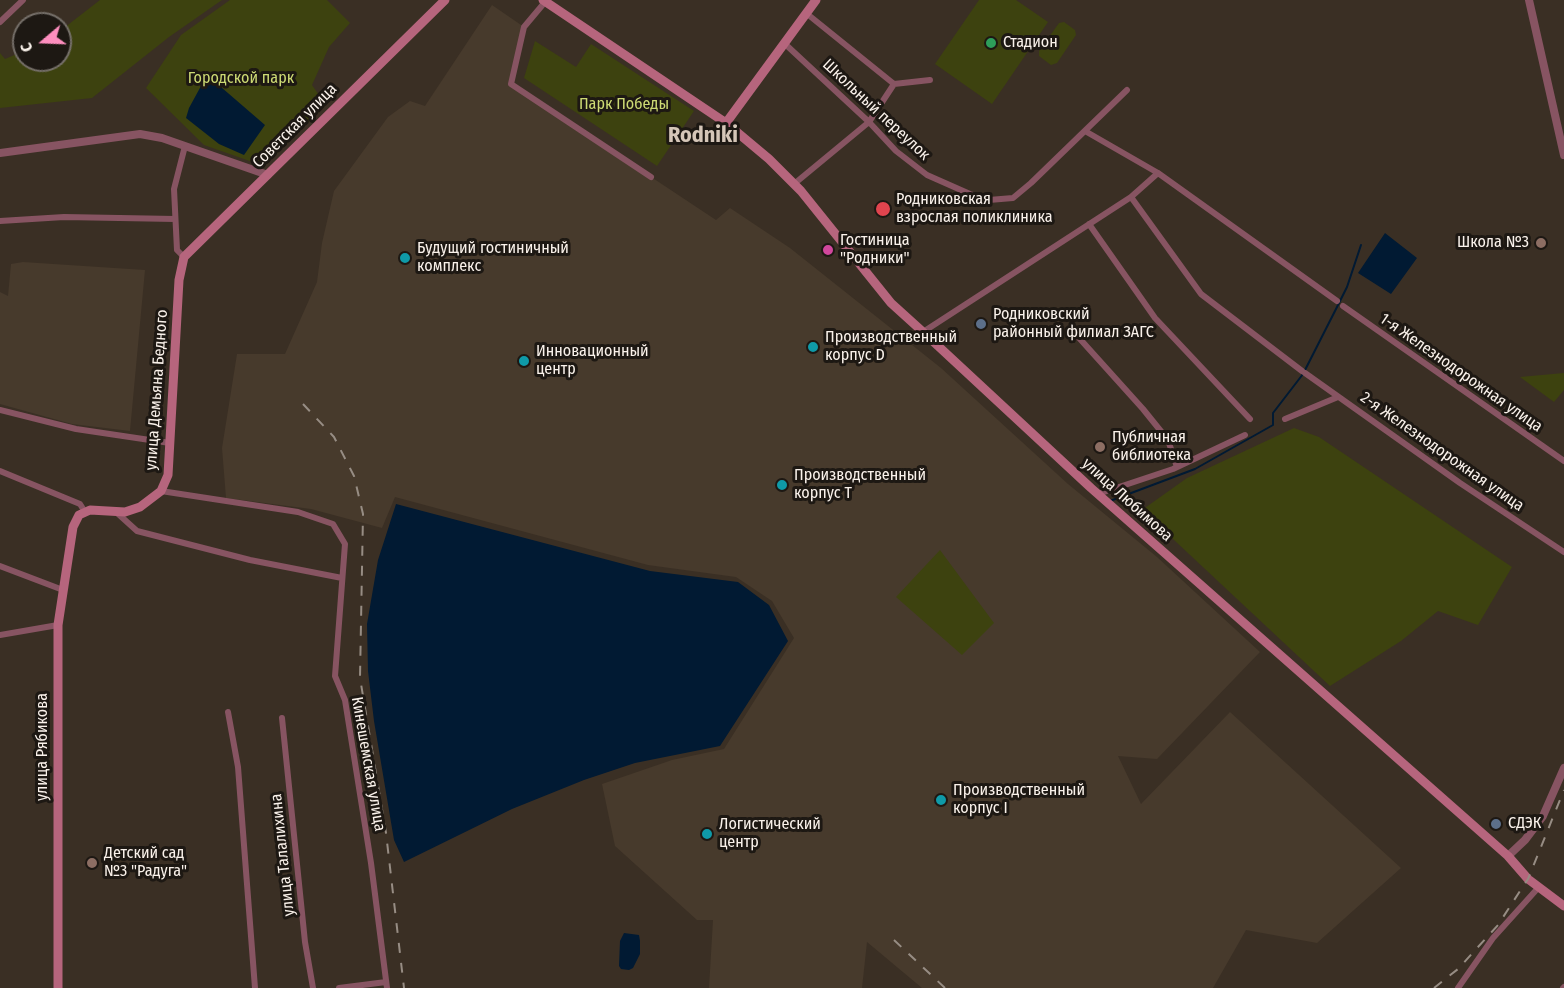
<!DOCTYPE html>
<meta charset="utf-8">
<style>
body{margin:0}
#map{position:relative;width:1564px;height:988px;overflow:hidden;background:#3a2f24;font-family:"Fira Sans Condensed",sans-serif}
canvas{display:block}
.north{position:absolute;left:12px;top:12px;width:60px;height:60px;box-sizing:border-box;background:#1d1813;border:2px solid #756f69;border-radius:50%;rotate:251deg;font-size:16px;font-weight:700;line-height:24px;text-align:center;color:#faf2eb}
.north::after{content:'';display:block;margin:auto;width:21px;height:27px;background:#fd8ebe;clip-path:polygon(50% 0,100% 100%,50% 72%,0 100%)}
</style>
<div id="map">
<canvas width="1564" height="988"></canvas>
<div class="north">С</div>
</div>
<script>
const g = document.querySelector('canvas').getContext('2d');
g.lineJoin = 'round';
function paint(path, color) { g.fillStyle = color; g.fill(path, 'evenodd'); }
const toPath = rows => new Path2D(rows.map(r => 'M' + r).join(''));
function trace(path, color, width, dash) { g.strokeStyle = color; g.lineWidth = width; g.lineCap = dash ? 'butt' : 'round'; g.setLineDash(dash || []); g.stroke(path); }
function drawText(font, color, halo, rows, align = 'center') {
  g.font = font + ' "Fira Sans Condensed",sans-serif'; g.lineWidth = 6; g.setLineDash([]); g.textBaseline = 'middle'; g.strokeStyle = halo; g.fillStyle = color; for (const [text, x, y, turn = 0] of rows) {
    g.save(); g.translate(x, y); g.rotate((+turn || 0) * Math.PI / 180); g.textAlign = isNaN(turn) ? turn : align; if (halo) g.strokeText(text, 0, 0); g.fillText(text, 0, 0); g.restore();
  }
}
const industrial = toPath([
 [492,5,524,27,511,84,716,220,730,208,790,248,941,368,1068,484,1157,557,1260,652,1157,759,1118,756,1141,804,1230,712,1401,868,1317,943,1246,930,1213,988,922,988,867,942,862,988,709,988,713,920,697,920,615,846,602,784,672,760,724,749,794,638,772,601,736,577,648,565,395,497,382,528,311,509,226,498,222,448,237,354,285,354,317,282,322,243,334,191,388,117,410,101,425,106],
 [23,262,145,270,130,431,72,424,0,404,0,292,8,296,11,264]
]);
const green = toPath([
 [100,0,222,0,169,37,92,98,0,108,0,53,5,59,24,51,24,60,60,60,60,31],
 [230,0,327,0,350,23,329,47,312,85,326,105,264,166,204,145,146,88,181,35],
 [979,0,1016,0,1048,22,992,104,935,64],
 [1064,22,1075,30,1076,35,1057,63,1051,65,1039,56,1039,51,1059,23],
 [535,41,576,67,591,44,694,111,657,166,524,78],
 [1564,373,1564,390,1554,402,1520,377],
 [1294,428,1319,437,1512,567,1478,625,1438,611,1401,641,1330,686,1142,510,1187,478],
 [940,550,994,623,962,655,896,597]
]);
const water = toPath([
 [214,81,265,125,244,155,219,144,186,118,189,108,201,86],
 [1385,233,1417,258,1391,294,1358,273],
 [396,504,650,571,738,582,769,605,788,641,720,746,635,763,584,780,512,809,404,862,394,840,374,721,368,671,367,624,378,560],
 [624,933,639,935,640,941,640,954,633,968,629,970,621,969,619,966,620,941]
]);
const stream = toPath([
 [1110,501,1195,469,1273,425,1273,413,1303,374,1336,309,1347,287,1361,245]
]);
const minor = toPath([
 [545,2,524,27,511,84,651,177],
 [806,13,894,84,930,80],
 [0,22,23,0],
 [784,43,869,122,896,151,927,175,970,194,989,200,1013,198,1031,183,1127,90],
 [1085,131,1158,173,1337,301],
 [794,184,869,122,894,84],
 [1131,197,1201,294,1302,371],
 [0,221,64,217,175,219],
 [1089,224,1155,318,1250,419],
 [184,257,177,250,174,189,185,146],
 [1343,306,1564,461],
 [1071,329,1143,409,1168,440,1177,467],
 [923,332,1131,197,1158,173],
 [1305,373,1460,483,1564,552],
 [0,410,76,429,170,443],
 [1285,419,1338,397],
 [0,471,80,504,85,512],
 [161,491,298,512,333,524,345,544,335,676,345,700,371,863,387,988],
 [1098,494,1173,469,1245,435],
 [116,512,137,531,250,560,342,578],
 [0,566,63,590],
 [0,635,58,625],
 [228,712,238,767,255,988],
 [282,718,305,942,313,988],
 [339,988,386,982],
 [1458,988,1493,938,1538,888],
 [1563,988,1564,987]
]);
const tertiary = toPath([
 [1529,0,1564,155],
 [0,153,140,134,162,138,268,175],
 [1508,856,1525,840,1543,816,1564,768]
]);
const secondary = toPath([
 [543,0,726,123,769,159,801,191,891,303,923,332,1091,488,1508,856,1528,879,1564,906],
 [726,123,816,0],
 [58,988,58,625,73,527,79,515,90,510,125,512,140,507,161,491,168,475,179,280,184,257,445,0]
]);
const rail = toPath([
 [303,404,334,437,354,476,363,514,360,678,386,833,404,988],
 [894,940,945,988],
 [1434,988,1458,969,1498,925,1520,891,1528,879,1564,790]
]);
const markers = [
 [991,43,6,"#2e9e5b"],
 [883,209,8,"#e0444e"],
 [1541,243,6,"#8d6e63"],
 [828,250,6,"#d1479c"],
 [405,258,6,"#0f9aa8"],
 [981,324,6,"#5c6f8a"],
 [813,347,6,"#0f9aa8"],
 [524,361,6,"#0f9aa8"],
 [1100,447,6,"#8d6e63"],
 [782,485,6,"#0f9aa8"],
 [941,800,6,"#0f9aa8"],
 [1496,824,6,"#5c6f8a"],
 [707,834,6,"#0f9aa8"],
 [92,863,6,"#8d6e63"]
];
const poiNames = [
 ["Стадион",1003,43],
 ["Родниковская",896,200],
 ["взрослая поликлиника",896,218],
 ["Гостиница",840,241],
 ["\"Родники\"",840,259],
 ["Школа №3",1529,243,"right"],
 ["Будущий гостиничный",417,249],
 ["комплекс",417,267],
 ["Родниковский",993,315],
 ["районный филиал ЗАГС",993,333],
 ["Производственный",825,338],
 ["корпус D",825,356],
 ["Инновационный",536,352],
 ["центр",536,370],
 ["Публичная",1112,438],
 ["библиотека",1112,456],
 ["Производственный",794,476],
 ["корпус T",794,494],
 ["Производственный",953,791],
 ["корпус I",953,809],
 ["СДЭК",1508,824],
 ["Логистический",719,825],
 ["центр",719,843],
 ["Детский сад",104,854],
 ["№3 \"Радуга\"",104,872]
];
const parkNames = [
 ["Городской парк",241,79],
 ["Парк Победы",624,105]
];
const streetNames = [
 ["Школьный переулок",876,110,43],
 ["Советская улица",295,126,-45],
 ["1-я Железнодорожная улица",1461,373,35],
 ["улица Демьяна Бедного",157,390,-86],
 ["2-я Железнодорожная улица",1442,452,35],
 ["улица Любимова",1127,500,42],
 ["улица Рябикова",43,747,-90],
 ["Кинешемская улица",368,764,80],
 ["улица Талалихина",283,855,-96]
];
const districtNames = [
 ["Rodniki",703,136]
];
paint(industrial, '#473a2c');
paint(green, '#3d420f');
paint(water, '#011a33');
trace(stream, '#011a33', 2);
trace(minor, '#875462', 6);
trace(tertiary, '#875462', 8);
trace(secondary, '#b6657d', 9);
trace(rail, '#978d84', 2, [10, 10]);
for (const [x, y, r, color] of markers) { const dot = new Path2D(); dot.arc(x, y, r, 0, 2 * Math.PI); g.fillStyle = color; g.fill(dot); trace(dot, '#1d1813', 2); }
drawText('16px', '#faf2eb', '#1d1813', poiNames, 'left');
drawText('16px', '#cdda74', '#1d1813', parkNames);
drawText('16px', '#faf2eb', '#1d1813', streetNames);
drawText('bold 22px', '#d5c6b8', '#1d1813', districtNames);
</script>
